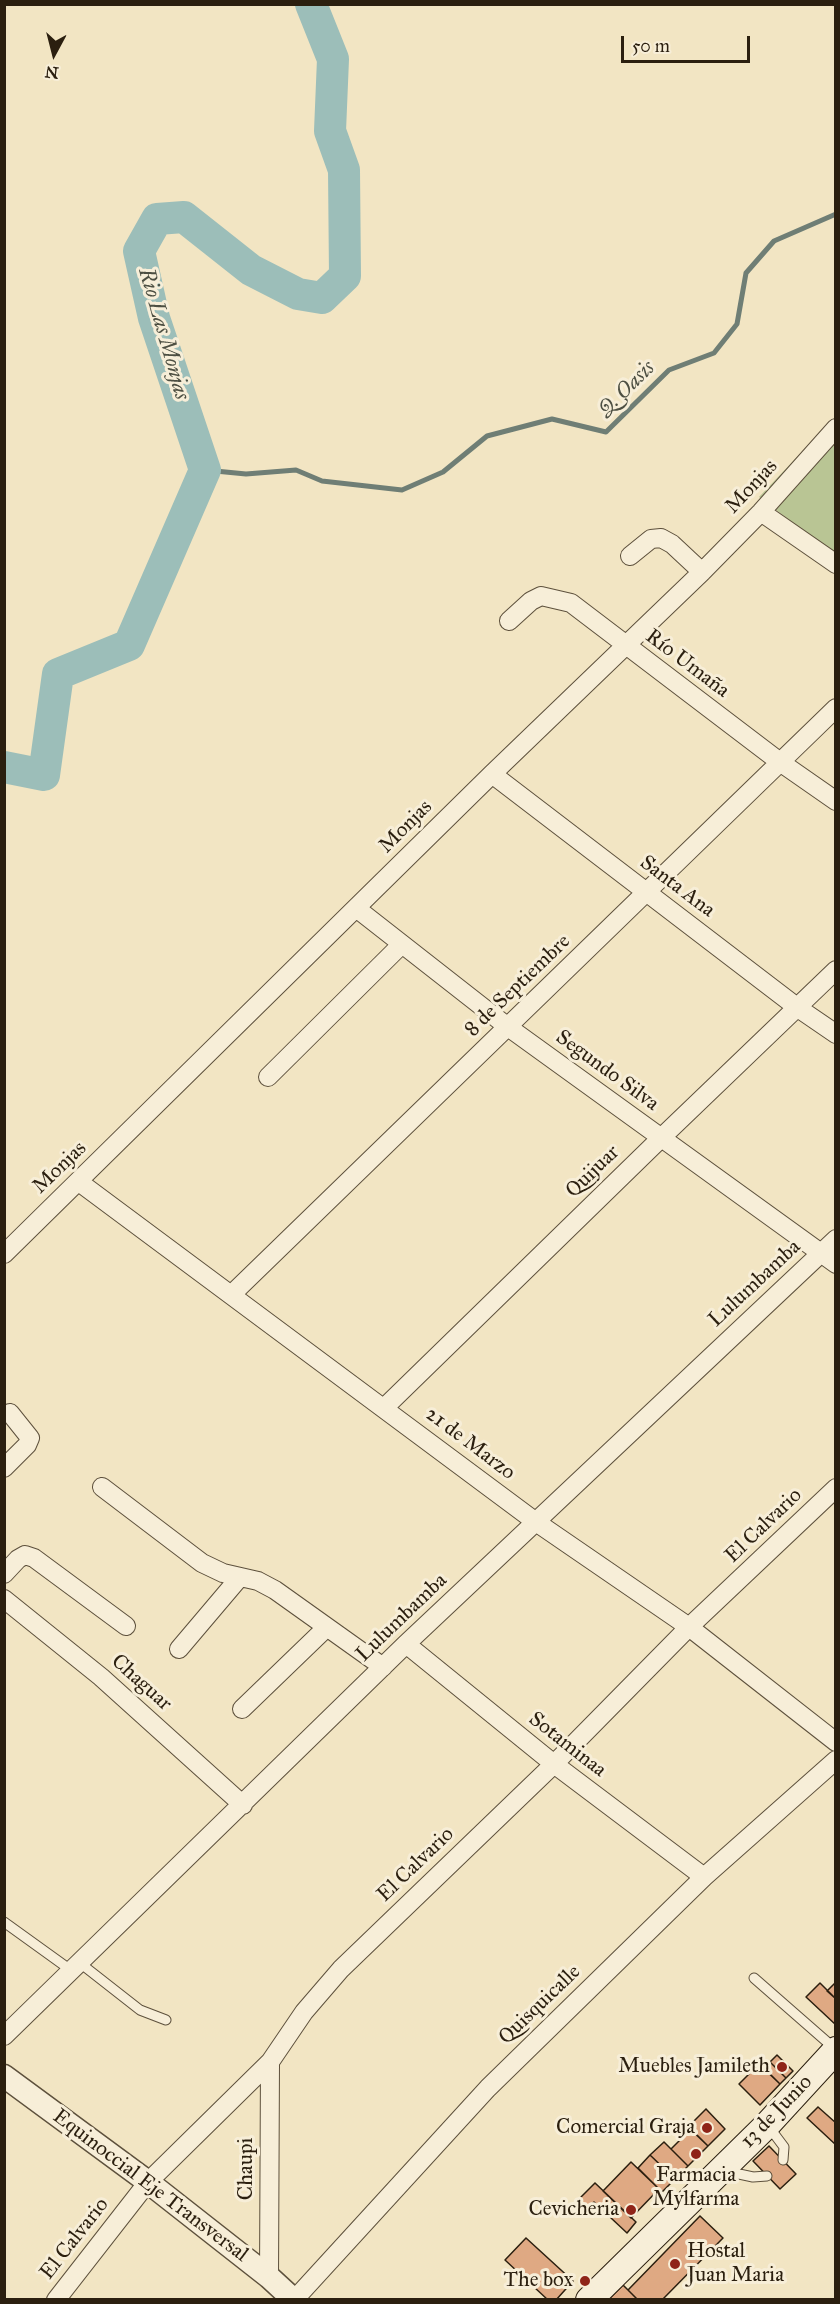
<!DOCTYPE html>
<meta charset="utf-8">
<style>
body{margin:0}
#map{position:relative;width:840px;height:2304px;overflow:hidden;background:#f2e5c3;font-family:"IM FELL Great Primer",serif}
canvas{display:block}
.frame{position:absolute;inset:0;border:6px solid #2b1f0f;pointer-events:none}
.north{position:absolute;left:24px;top:24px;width:60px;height:60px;-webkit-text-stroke:4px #f7eed8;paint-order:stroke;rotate:187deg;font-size:16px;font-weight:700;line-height:24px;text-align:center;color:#2b1f0f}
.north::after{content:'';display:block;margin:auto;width:21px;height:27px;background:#2b1f0f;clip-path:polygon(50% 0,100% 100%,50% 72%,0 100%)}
.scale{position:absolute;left:621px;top:36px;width:129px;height:27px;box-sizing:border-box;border:3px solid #2b1f0f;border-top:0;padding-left:8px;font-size:18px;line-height:21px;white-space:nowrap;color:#2b1f0f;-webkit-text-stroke:4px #f7eed8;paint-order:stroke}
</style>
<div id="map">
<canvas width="840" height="2304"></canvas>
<div class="frame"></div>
<div class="north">N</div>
<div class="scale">50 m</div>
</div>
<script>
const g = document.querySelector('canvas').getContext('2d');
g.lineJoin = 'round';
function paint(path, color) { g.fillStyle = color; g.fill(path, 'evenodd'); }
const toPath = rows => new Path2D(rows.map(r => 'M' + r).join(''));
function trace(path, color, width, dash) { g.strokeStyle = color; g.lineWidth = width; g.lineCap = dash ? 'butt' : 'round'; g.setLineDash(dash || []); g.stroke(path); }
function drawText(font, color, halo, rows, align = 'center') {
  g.font = font + ' "IM FELL Great Primer",serif'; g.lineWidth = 6; g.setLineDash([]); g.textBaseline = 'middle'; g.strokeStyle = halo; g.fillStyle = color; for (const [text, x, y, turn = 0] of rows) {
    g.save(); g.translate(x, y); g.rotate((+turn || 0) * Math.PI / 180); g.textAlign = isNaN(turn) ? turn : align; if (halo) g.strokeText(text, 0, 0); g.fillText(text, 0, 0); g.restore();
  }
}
const green = toPath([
 [835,417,835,555,759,497]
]);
const stream = toPath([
 [205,470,246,474,296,470,322,481,402,490,443,472,487,436,552,419,606,432,669,370,714,353,737,324,746,273,774,241,836,214]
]);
const river = toPath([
 [4,767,44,775,58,674,129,645,205,470,154,318,139,251,157,219,184,217,251,270,298,294,322,298,345,276,344,170,330,131,333,59,311,4]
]);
const building = toPath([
 [836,1982,836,1999,827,1991,836,1982],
 [820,1983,836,1999,836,2025,806,1997,820,1983],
 [777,2055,793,2071,786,2078,770,2062,777,2055],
 [770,2062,786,2078,780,2084,764,2068,770,2062],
 [759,2064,780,2084,760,2105,739,2084,759,2064],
 [818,2107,836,2123,836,2145,807,2118,818,2107],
 [706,2109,725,2129,708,2146,688,2127,706,2109],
 [691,2129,708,2146,688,2166,671,2149,691,2129],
 [664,2142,688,2166,675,2179,650,2155,664,2142],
 [769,2146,796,2174,780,2189,753,2161,769,2146],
 [650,2155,675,2179,662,2192,638,2168,650,2155],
 [631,2162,659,2189,631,2218,603,2191,631,2162],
 [595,2183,636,2222,627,2233,594,2202,584,2213,577,2201,595,2183],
 [700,2216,723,2238,662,2300,638,2300,628,2290,700,2216],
 [526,2238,573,2281,556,2300,548,2300,505,2260,526,2238],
 [623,2285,638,2300,608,2300,623,2285]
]);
const service = toPath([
 [4,1922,72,1971],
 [80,1963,140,2010,166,2020],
 [754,1978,834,2048],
 [769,2127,784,2147,783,2160],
 [725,2171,753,2177,767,2176]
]);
const minor = toPath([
 [761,512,836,564],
 [630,556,651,539,661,538,672,544,702,572],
 [509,621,531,601,541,596,571,603,780,762,836,801],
 [492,774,798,1008,836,1034],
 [356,908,508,1027,836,1264],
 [268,1077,402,944],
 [79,1182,536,1522,689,1627,836,1742],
 [4,1254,492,774,702,572,761,512,836,428],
 [231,1295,836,708],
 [384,1408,661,1138,836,970],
 [4,1468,27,1445,30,1438,10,1413],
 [102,1487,202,1563,223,1573,258,1581,275,1590,383,1667],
 [4,1574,18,1559,25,1555,34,1558,126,1626],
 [4,1599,101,1677,243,1805],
 [406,1644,554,1764,704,1877],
 [179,1649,240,1577],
 [242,1709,327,1627],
 [4,2036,406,1644,836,1239],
 [269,2277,270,2062],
 [56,2300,148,2182,270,2062,304,2012,341,1969,554,1764,689,1627,836,1488],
 [294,2300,488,2088,704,1877,836,1760]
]);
const tertiary = toPath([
 [4,2076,148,2182,269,2277,294,2300]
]);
const secondary = toPath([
 [589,2300,767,2125,836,2050]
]);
const markers = [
 [782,2067,6,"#8f2418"],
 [707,2128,6,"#8f2418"],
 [696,2154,6,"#8f2418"],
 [631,2210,6,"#8f2418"],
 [675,2264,6,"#8f2418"],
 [585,2281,6,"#8f2418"]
];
const streetNames = [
 ["Monjas",752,487,-47],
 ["Río Umaña",687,664,37],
 ["Monjas",406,827,-45],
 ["Santa Ana",677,887,37],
 ["8 de Septiembre",518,986,-44],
 ["Segundo Silva",607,1071,36],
 ["Monjas",60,1168,-44],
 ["Quijuar",593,1172,-44],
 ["Lulumbamba",755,1284,-43],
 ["21 de Marzo",470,1444,37],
 ["El Calvario",764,1526,-44],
 ["Lulumbamba",402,1618,-44],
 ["Chaguar",141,1683,42],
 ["Sotaminaa",567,1745,38],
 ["El Calvario",416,1865,-44],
 ["Quisquicalle",540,2005,-44],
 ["13 de Junio",777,2112,-46],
 ["Chaupi",247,2169,-90],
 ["Equinoccial Eje Transversal",150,2186,37],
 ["El Calvario",75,2239,-52]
];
const poiNames = [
 ["Muebles Jamileth",770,2067],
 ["Comercial Graja",695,2128],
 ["Farmacia",696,2176,"center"],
 ["Mylfarma",696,2200,"center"],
 ["Cevicheria",619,2210],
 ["Hostal",687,2252,"left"],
 ["Juan Maria",687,2276,"left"],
 ["The box",573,2281]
];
const waterNames = [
 ["Rio Las Monjas",163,334,74],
 ["Q. Oasis",627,389,-44]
];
paint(green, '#b9c594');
trace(stream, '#6f7e75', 5);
trace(river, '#9cbeb9', 32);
paint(building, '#dfa983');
trace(building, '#2b1f0f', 1.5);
trace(service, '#5d503c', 11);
trace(minor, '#5d503c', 20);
trace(tertiary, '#5d503c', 25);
trace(secondary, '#2b1f0f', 28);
trace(service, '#f7eed8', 9);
trace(minor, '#f7eed8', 18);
trace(tertiary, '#f7eed8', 22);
trace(secondary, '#f7eed8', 26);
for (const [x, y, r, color] of markers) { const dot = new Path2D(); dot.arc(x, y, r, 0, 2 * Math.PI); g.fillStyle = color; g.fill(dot); trace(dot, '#f7eed8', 2); }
drawText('21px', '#2b1f0f', '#f7eed8', streetNames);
drawText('21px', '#2b1f0f', '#f7eed8', poiNames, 'right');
drawText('italic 22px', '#4d4f42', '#f7eed8', waterNames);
</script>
